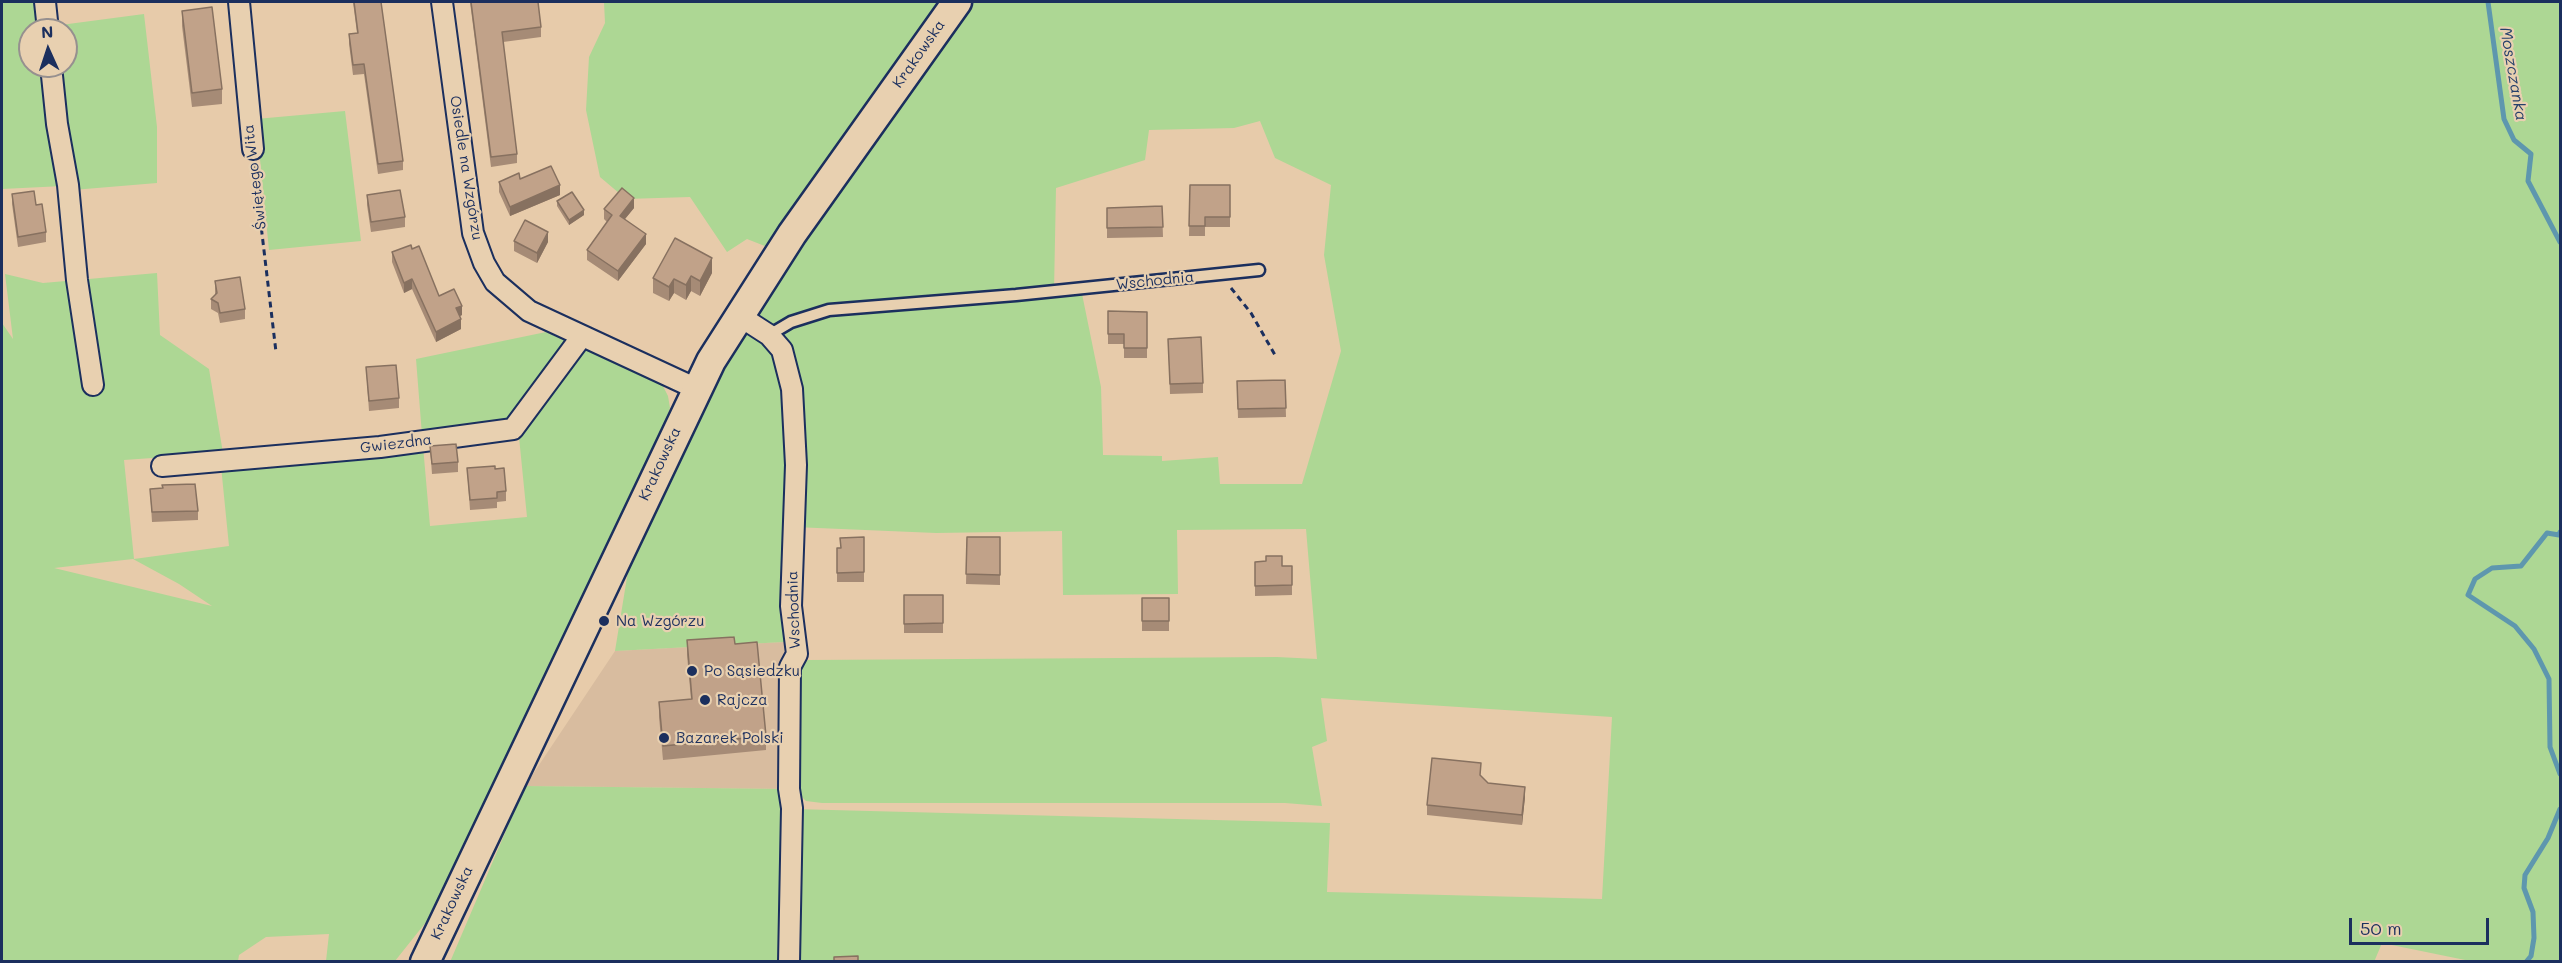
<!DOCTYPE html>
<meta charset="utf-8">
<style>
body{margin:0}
#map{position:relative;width:2562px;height:963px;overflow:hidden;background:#e7cbaa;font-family:Mali,sans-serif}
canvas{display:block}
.frame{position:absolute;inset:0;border:3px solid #1b2f5e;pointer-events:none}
.north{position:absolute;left:18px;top:18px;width:60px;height:60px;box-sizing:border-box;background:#e8d0b0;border:2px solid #96908f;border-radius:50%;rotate:357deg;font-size:16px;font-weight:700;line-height:24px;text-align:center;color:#1b2f5e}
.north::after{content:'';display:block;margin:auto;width:21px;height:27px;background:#1b2f5e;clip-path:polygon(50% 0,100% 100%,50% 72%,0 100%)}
.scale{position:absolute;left:2349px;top:918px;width:140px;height:27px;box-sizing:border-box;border:3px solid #1b2f5e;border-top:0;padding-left:8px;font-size:18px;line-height:21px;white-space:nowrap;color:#1b2f5e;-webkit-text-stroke:4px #e8d0b0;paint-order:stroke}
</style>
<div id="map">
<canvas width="2562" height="963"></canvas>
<div class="frame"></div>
<div class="north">N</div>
<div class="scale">50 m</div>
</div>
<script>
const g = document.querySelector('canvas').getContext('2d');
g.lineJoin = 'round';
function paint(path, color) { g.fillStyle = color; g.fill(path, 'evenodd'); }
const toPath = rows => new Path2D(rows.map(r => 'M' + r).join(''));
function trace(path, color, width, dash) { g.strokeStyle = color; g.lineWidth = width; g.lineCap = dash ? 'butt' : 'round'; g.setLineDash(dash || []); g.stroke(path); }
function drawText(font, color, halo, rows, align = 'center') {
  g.font = font + ' Mali,sans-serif'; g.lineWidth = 4.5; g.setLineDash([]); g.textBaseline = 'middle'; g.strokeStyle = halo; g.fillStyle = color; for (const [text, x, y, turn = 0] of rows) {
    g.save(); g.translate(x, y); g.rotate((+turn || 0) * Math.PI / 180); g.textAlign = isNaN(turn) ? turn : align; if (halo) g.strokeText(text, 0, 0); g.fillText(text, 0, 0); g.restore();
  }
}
const built = toPath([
 [784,642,789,789,525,786,615,651]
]);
const green = toPath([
 [2,2,35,2,38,30,30,30,30,66,42,66,63,186,2,189],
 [604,2,2560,2,2560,961,2470,961,2382,943,2374,962,450,962,525,786,789,789,793,809,1330,823,1327,892,1602,899,1612,717,1321,698,1327,741,1312,747,1322,806,1285,803,822,803,806,801,800,795,796,784,799,673,803,664,808,660,1277,657,1317,659,1306,529,1177,530,1178,594,1063,595,1062,531,936,533,794,527,790,528,784,642,615,651,629,565,738,315,780,252,747,239,727,252,690,197,626,199,600,177,586,110,589,57,605,23],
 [1260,121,1275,158,1331,185,1324,255,1341,351,1302,484,1220,484,1218,457,1162,461,1162,456,1103,455,1101,387,1081,289,1054,291,1056,188,1145,160,1149,130,1234,128],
 [144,14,157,127,157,183,73,190,57,66,66,66,66,30,54,30,53,26],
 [345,111,361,241,269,250,256,119],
 [157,273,160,335,209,369,223,453,124,460,134,559,229,546,221,466,423,446,430,526,527,517,519,437,580,352,586,350,662,384,668,396,670,408,663,428,438,907,395,961,326,961,329,934,266,937,239,955,238,961,2,961,2,323,13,339,5,274,43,283],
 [133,559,179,584,212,606,54,568],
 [546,332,570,343,514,421,422,435,416,359]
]);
const stream = toPath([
 [2488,2,2504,119,2514,140,2531,154,2528,181,2560,242],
 [2560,532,2559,535,2547,533,2521,566,2492,568,2475,579,2468,595,2515,626,2534,649,2549,679,2550,747,2560,774],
 [2526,962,2531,956,2534,938,2533,912,2524,888,2525,875,2548,838,2560,809]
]);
const path = toPath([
 [254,166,276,352],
 [1231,288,1251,313,1275,355]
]);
const service = toPath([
 [769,335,791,322,829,310,1016,295,1259,270]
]);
const minor = toPath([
 [45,2,48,30],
 [239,2,253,149],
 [442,2,473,233,484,263,495,282,529,311,697,389],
 [51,66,57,124,68,185,77,280,93,385],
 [738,315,769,335,782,350,792,389,796,465,791,606,797,654,790,667,789,789,792,808,789,962],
 [162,466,380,447,513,429,582,336]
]);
const secondary = toPath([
 [425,962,711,361,792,234,957,2]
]);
const wall = toPath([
 [353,2,381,2,403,161,403,170,378,174,364,74,353,75,349,44,349,34,357,33],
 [470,2,538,2,541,27,541,37,503,42,517,154,517,163,491,167],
 [182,11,222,89,222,104,192,107,182,26],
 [520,179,560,195,510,216,499,192,499,182],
 [1190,185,1230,185,1230,227,1205,227,1205,236,1189,236],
 [12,194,36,205,46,232,46,242,18,247,12,204],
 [367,195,405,217,405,227,371,232,367,205],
 [557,201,584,215,569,225,557,206],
 [1162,206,1163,237,1107,238,1107,208],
 [634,208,625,219,646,244,618,281,587,260,587,250,607,222,604,219,604,209],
 [514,241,548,242,537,263,514,251],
 [392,252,439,296,462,315,460,316,461,329,436,342,412,289,404,293,392,262],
 [712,273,700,296,691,291,686,300,674,293,669,301,653,293,653,278],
 [215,281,245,309,245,319,220,323,218,313,211,309,211,299,215,295],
 [1108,311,1147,312,1147,358,1124,358,1124,344,1108,344],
 [1168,339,1203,383,1203,393,1170,394],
 [366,367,399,398,399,408,369,411],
 [1285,380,1286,417,1238,418,1237,381],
 [430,446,458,462,458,472,432,474],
 [467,468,495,469,506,491,506,501,497,502,497,508,470,510],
 [150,489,198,511,198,520,152,522],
 [864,537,864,582,837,582,837,548,840,548],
 [967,537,1000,537,1000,585,966,584],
 [1266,561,1282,566,1292,566,1292,595,1255,596,1255,562],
 [904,595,943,595,943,633,904,633],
 [1142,598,1169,598,1169,631,1142,631],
 [687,640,735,644,766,736,766,750,663,760,659,717,659,702,691,699,687,655],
 [1481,776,1488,783,1525,797,1522,825,1427,815,1427,805]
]);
const shadedWall = toPath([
 [560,185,560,195,510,216,510,207],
 [634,198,634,208,620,225,620,216],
 [584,210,584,215,569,225,569,220],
 [548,232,548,242,537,263,537,253],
 [646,234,646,244,618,281,618,271],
 [712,258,712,273,700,296,700,281],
 [691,276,691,291,686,300,686,285],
 [412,279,412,289,404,293,404,283],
 [674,279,674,293,669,301,669,287],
 [462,306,462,315,456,318,456,308],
 [461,319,461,329,436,342,436,332],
 [1525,787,1525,797,1522,825,1522,815]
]);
const building = toPath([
 [354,2,381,2,403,161,378,164,364,64,353,65,349,34,358,33,354,2],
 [471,2,538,2,541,27,502,32,517,154,491,157,471,2],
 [212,7,222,89,192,93,182,11,212,7],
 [551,166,560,185,510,207,499,182,519,173,520,179,551,166],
 [1190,185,1230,185,1230,217,1205,217,1205,226,1189,226,1190,185],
 [622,188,634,198,620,216,646,234,618,271,587,250,612,215,604,209,622,188],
 [400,190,405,217,371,222,367,195,400,190],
 [34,191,36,205,42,204,46,232,18,237,12,194,34,191],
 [572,192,584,210,569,220,557,201,572,192],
 [1162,206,1163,227,1107,228,1107,208,1162,206],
 [525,220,548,232,537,253,514,241,525,220],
 [675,238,712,258,700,281,691,276,686,285,674,279,669,287,653,278,675,238],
 [411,245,412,249,419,246,439,296,454,289,462,306,456,308,461,319,436,332,412,279,404,283,392,252,411,245],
 [240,277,245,309,220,313,218,303,211,299,217,293,215,281,240,277],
 [1108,311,1147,312,1147,348,1124,348,1124,334,1108,334,1108,311],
 [1201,337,1203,383,1170,384,1168,339,1201,337],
 [396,365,399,398,369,401,366,367,396,365],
 [1285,380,1286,408,1238,409,1237,381,1285,380],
 [456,444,458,462,432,464,430,446,456,444],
 [495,466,495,469,504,468,506,491,497,492,497,498,470,500,467,468,495,466],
 [195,484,198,511,152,512,150,489,163,488,162,485,195,484],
 [864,537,864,572,837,573,837,548,841,548,840,538,864,537],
 [967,537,1000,537,1000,575,966,574,967,537],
 [1266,556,1282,556,1282,566,1292,566,1292,585,1255,586,1255,562,1266,561,1266,556],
 [904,595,943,595,943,623,904,624,904,595],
 [1142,598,1169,598,1169,621,1142,621,1142,598],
 [734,637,735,644,757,642,766,736,663,746,659,702,692,699,687,640,734,637],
 [1432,758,1481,763,1480,775,1488,783,1525,787,1522,815,1427,805,1432,758],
 [858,956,858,962,834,962,834,957,858,956]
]);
const markers = [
 [604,621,6,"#1b2f5e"],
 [692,671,6,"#1b2f5e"],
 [705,700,6,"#1b2f5e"],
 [664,738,6,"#1b2f5e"]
];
const streetNames = [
 ["Krakowska",919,54,-55],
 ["Osiedle na Wzgórzu",466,168,81],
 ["Świętego Wita",255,177,-97],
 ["Wschodnia",1155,281,-6],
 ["Gwiezdna",396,444,-7],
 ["Krakowska",660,464,-65],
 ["Wschodnia",794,610,-92],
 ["Krakowska",452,903,-65]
];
const poiNames = [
 ["Na Wzgórzu",616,621],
 ["Po Sąsiedzku",704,671],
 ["Rajcza",717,700],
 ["Bazarek Polski",676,738]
];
const waterNames = [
 ["Moszczanka",2513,74,80]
];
paint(built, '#d8bc9f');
paint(green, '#add794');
trace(stream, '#5e97ae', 5);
trace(service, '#1b2f5e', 15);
trace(minor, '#1b2f5e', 24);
trace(secondary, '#1b2f5e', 33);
trace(path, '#1b2f5e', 3, [6, 4.5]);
trace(service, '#e8d0b0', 10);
trace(minor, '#e8d0b0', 20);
trace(secondary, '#e8d0b0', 28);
paint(wall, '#a68b76');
paint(shadedWall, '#877160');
paint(building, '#c1a289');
trace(building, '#877160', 1.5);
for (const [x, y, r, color] of markers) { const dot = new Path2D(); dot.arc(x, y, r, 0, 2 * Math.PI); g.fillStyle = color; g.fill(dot); trace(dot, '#e8d0b0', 2); }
drawText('15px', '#1b2f5e', '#e8d0b0', streetNames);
drawText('15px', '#1b2f5e', '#e8d0b0', poiNames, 'left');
drawText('italic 16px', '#26406b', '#e8d0b0', waterNames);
</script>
